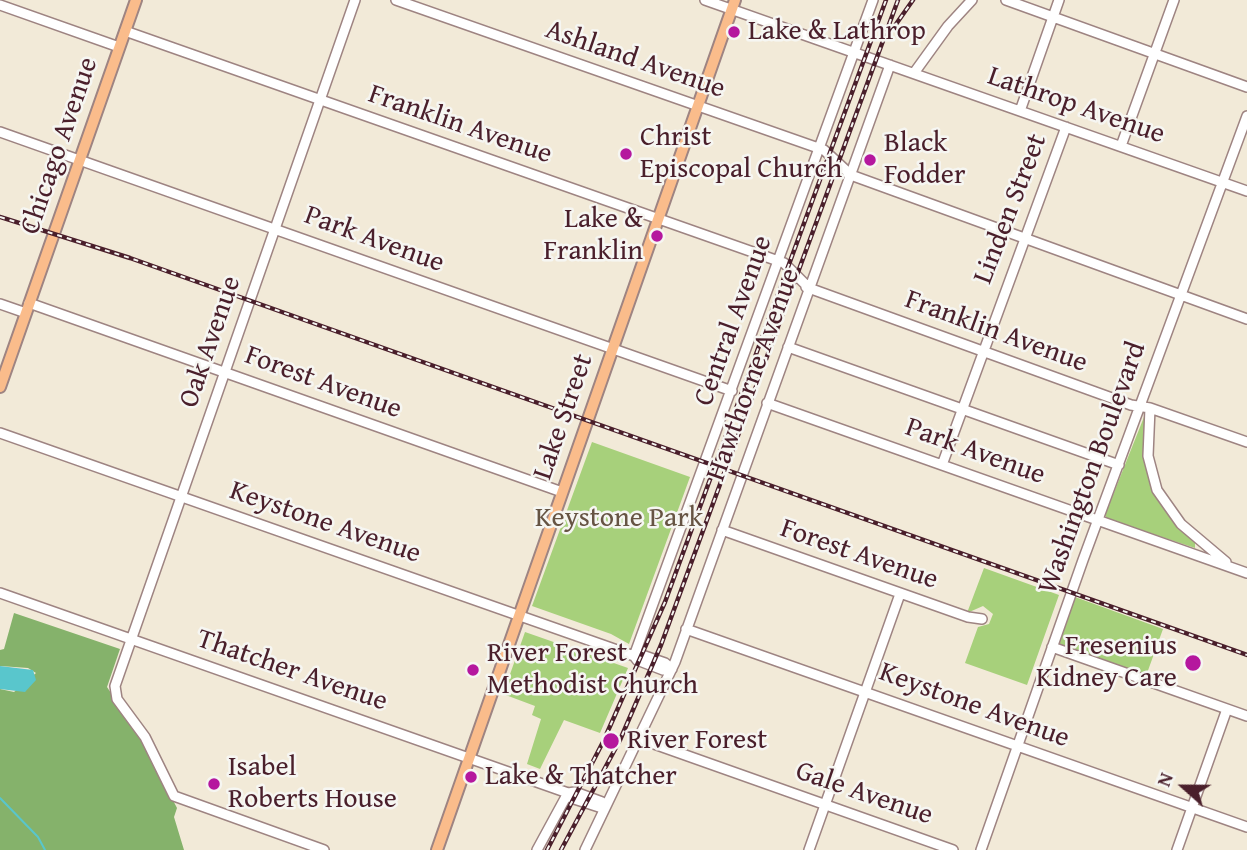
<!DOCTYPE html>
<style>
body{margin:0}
#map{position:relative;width:1247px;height:850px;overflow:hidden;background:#f2ead8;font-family:"Gentium Book Plus",serif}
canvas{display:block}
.north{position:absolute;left:1149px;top:752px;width:70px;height:70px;-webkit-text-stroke:5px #f6f6f2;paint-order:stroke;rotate:291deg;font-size:19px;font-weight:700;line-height:28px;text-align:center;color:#4a1f2b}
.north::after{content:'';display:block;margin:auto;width:24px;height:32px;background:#4a1f2b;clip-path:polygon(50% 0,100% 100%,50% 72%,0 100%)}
</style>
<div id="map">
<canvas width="1247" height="850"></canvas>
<div class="north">N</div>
</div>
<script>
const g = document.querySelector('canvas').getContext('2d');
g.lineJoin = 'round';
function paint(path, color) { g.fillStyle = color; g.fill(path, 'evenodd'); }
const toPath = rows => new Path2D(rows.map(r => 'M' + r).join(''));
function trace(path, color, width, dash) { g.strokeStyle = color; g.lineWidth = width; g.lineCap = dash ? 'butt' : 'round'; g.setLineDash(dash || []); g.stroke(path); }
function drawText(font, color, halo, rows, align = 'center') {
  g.font = font + ' "Gentium Book Plus",serif'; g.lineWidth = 5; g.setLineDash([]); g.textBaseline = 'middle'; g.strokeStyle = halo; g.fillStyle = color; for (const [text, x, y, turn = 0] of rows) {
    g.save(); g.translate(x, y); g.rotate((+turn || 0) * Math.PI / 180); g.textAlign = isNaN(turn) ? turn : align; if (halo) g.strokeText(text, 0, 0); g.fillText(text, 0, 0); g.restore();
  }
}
const green = toPath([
 [1144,417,1145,456,1156,494,1171,519,1195,542,1195,548,1107,519,1105,515],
 [592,442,690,477,629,644,611,634,532,606],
 [984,568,1059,595,1027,685,965,663,978,627,989,624,993,614,983,606,967,613],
 [1075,597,1163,629,1146,676,1061,646,1059,642],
 [525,632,628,668,600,733,564,720,540,769,527,764,541,719,532,715,535,706,503,694]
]);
const forest = toPath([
 [14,613,120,649,107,687,140,737,177,808,174,817,184,850,0,850,0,689,14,692,36,673,28,668,0,666,0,650,4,649]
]);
const water = toPath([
 [0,666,33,670,36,680,25,692,0,689]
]);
const stream = toPath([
 [0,798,38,837,45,850]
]);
const minor = toPath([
 [396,0,824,150,851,175],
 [705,0,1247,191],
 [1006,0,1247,87],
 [0,5,119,47],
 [125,31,784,263,809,288],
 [914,73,948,26,972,0],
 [1020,111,1059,0],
 [0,132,732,391],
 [1121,146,1174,0],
 [848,174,1247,319],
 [806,287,1131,405,1150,408,1247,442],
 [29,303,562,492],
 [0,304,26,313],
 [788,347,1119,465],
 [767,403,1247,573],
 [1150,408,1148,456,1157,490,1181,524,1226,562],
 [0,433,634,656,639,654,665,663,672,669],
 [942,465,1066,127],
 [722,530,968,617,982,619],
 [0,593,568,793,575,792,602,802,606,806],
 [686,629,1247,827],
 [1052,647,1247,716],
 [634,656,873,0],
 [634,656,637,660,663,670,672,669],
 [640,739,953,850],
 [568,793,571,798,599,807,606,806],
 [324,850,174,796,145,737,117,699,115,686,355,0],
 [537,850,568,793],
 [585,850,675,662,890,65],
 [809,850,900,594],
 [981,850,1083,560,1247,116],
 [1177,850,1227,709]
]);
const major = toPath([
 [0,387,136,0],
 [437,850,735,0]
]);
const rail = toPath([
 [894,27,913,0],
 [0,217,130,258,1247,655],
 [547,850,603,742,665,602,886,0],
 [561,850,620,740,661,645,898,0]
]);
const markers = [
 [734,32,7,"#b5179e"],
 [626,154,7,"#b5179e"],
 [870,160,7,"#b5179e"],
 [657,236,7,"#b5179e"],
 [1193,663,9,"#b5179e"],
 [473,670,7,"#b5179e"],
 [611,741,9,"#b5179e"],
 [471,777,7,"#b5179e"],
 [214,784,7,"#b5179e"]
];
const poiNames = [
 ["Lake & Lathrop",748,32],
 ["Christ",640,138],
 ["Episcopal Church",640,170],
 ["Black",884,144],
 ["Fodder",884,176],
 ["Lake &",643,220,"right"],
 ["Franklin",643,252,"right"],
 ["Fresenius",1177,647,"right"],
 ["Kidney Care",1177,679,"right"],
 ["River Forest",487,654],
 ["Methodist Church",487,686],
 ["River Forest",627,741],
 ["Isabel",228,768],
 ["Roberts House",228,800],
 ["Lake & Thatcher",485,777]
];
const streetNames = [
 ["Ashland Avenue",635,60,19],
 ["Lathrop Avenue",1076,106,19],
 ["Franklin Avenue",460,125,19],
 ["Chicago Avenue",60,146,-71],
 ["Linden Street",1011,209,-69],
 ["Park Avenue",374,240,20],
 ["Central Avenue",734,321,-70],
 ["Franklin Avenue",996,332,20],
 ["Oak Avenue",211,342,-71],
 ["Hawthorne Avenue",754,375,-70],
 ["Forest Avenue",323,383,20],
 ["Lake Street",564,417,-71],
 ["Park Avenue",975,452,20],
 ["Washington Boulevard",1093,468,-70],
 ["Keystone Avenue",325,523,19],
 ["Forest Avenue",859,555,19],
 ["Thatcher Avenue",292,671,19],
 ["Keystone Avenue",974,706,20],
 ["Gale Avenue",864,794,19]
];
const parkNames = [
 ["Keystone Park",619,519]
];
paint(green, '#a7d07b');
paint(forest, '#85b26b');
paint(water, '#59c6cc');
trace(stream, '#59c6cc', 2);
trace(minor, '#9e8482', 12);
trace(major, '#9e8482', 14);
trace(minor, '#fff', 9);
trace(major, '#fabc8b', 10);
trace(rail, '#4a1f2b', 4.5);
trace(rail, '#f6f6f2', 2, [5]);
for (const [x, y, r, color] of markers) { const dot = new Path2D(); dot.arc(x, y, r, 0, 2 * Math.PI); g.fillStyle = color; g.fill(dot); trace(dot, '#f6f6f2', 2.5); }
drawText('28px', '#4a1f2b', '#f6f6f2', poiNames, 'left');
drawText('28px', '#4a1f2b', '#f6f6f2', streetNames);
drawText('28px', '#665443', '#f6f6f2', parkNames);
</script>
